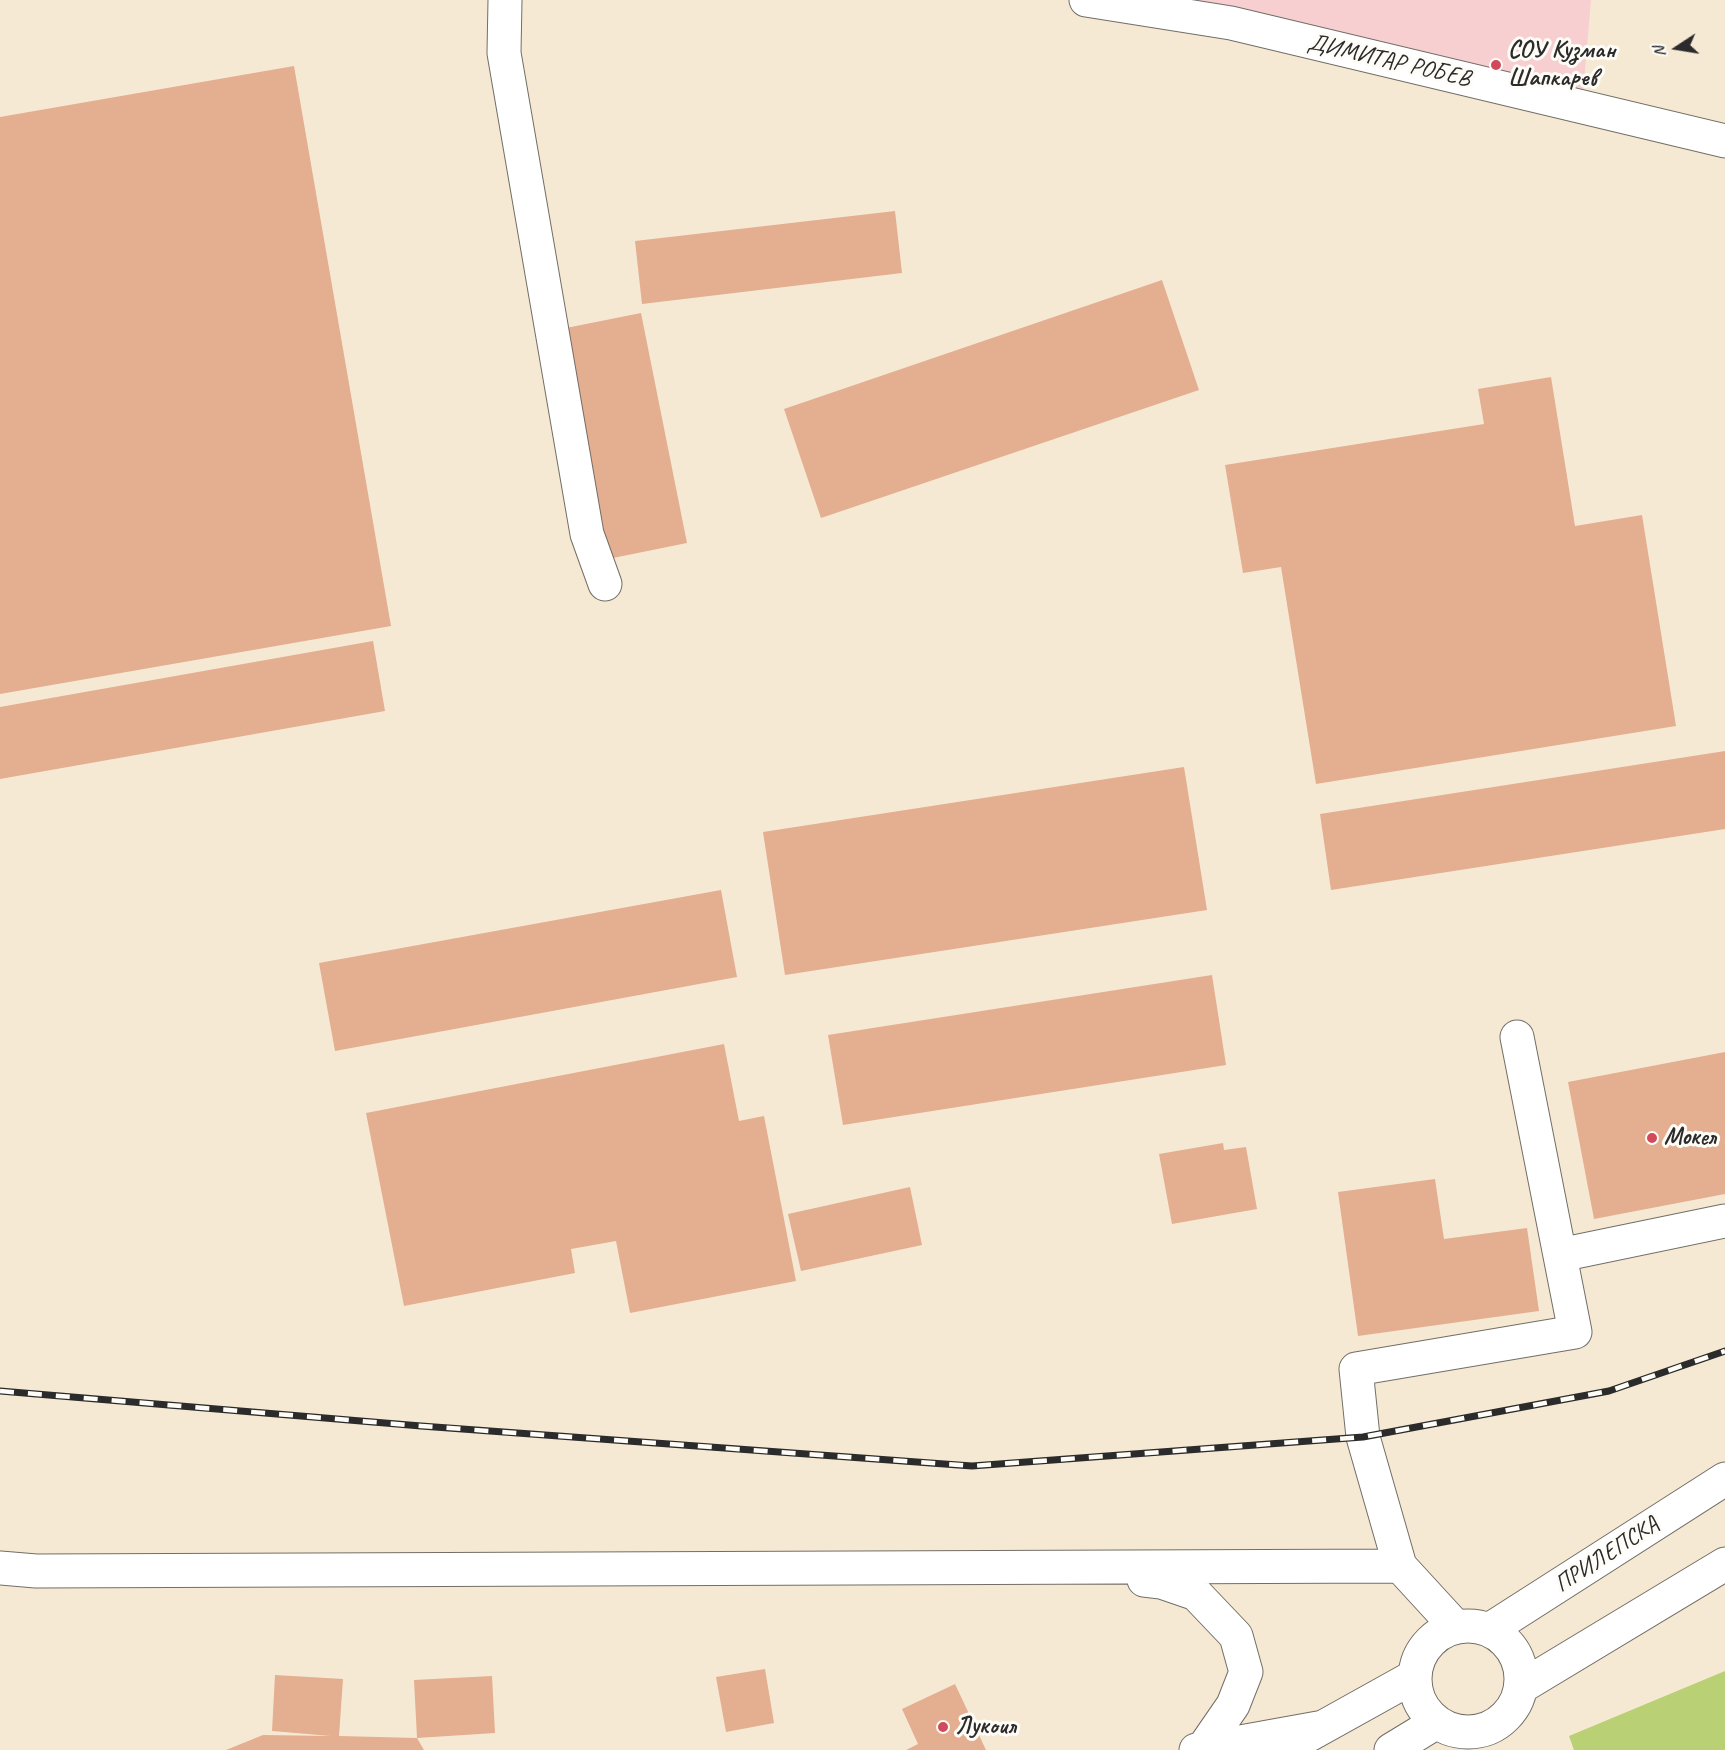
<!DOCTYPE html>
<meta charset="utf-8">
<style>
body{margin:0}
#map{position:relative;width:1725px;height:1750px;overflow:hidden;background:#f6e9d4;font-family:Caveat,sans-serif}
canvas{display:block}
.north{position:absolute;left:1647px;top:18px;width:60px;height:60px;-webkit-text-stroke:4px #fdfcf7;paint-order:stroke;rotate:258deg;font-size:16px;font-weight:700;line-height:24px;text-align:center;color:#2b2b2b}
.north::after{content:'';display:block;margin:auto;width:21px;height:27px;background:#2b2b2b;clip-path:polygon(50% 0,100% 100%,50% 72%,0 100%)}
</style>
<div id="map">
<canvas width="1725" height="1750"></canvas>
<div class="north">N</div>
</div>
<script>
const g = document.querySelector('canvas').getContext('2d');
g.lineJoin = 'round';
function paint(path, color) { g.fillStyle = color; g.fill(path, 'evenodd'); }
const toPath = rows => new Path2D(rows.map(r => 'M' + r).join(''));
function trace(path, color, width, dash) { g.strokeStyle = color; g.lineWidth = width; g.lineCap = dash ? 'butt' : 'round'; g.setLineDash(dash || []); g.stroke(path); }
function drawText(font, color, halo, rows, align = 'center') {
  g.font = font + ' Caveat,sans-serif'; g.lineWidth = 6; g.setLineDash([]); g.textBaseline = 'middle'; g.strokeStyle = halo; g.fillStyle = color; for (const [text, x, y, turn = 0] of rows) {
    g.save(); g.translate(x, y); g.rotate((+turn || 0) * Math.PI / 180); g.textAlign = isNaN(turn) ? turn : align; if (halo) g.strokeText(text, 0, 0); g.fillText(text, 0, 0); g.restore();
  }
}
const built = toPath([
 [1086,0,1591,0,1582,107]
]);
const green = toPath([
 [1725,1671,1725,1750,1574,1750,1569,1736]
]);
const building = toPath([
 [294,66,391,626,0,694,0,117],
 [895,211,902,273,642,304,635,241],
 [1162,280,1199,390,821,518,784,409],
 [641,313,687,543,608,559,561,329],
 [1551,377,1575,526,1642,515,1676,726,1316,784,1281,567,1243,573,1225,465,1484,424,1478,389],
 [373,641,385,711,0,779,0,707],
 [1725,751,1725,829,1331,890,1320,814],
 [1184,767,1207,910,785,975,763,832],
 [721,890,737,977,335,1051,319,963],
 [1212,975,1226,1065,843,1125,828,1035],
 [724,1044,739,1121,764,1116,796,1281,630,1313,616,1241,571,1249,575,1273,404,1306,366,1113],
 [1725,1052,1725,1194,1594,1219,1568,1082],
 [1223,1143,1224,1150,1246,1147,1257,1209,1172,1224,1159,1154],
 [1435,1179,1444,1239,1527,1228,1539,1311,1358,1336,1338,1192],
 [910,1187,922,1245,801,1271,788,1214],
 [765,1669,774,1723,726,1732,716,1677],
 [275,1675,343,1679,339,1736,417,1738,424,1750,226,1750,263,1735,331,1736,272,1731],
 [492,1676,495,1733,417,1738,414,1680],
 [955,1684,986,1750,906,1750,918,1744,902,1709]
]);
const minor = toPath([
 [505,0,504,53,587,534,605,584],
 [1086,0,1231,23,1725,141],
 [1560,1255,1725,1221],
 [1400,1566,1363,1437,1356,1369,1575,1332,1517,1037],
 [0,1568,36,1571,1400,1566,1456,1627],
 [1144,1580,1161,1582,1196,1594,1236,1636,1246,1672,1233,1705,1202,1750],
 [1196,1750,1318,1728]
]);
const major = toPath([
 '1415 1679a53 53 0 1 1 106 0a53 53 0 1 1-106 0Z',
 [1489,1630,1725,1479],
 [1521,1687,1725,1564],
 [1282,1750,1415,1676],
 [1391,1750,1437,1722]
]);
const rail = toPath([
 [0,1391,421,1426,972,1466,1363,1437,1609,1391,1725,1351]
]);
const markers = [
 [1496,65,6,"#d1495b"],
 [1652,1138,6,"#d1495b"],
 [943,1727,6,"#d1495b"]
];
const poiNames = [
 ["СОУ Кузман",1508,51],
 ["Шапкарев",1508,79],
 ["Мокел",1664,1138],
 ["Лукоил",955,1727]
];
const streetNames = [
 ["ДИМИТАР РОБЕВ",1389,61,13],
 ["ПРИЛЕПСКА",1607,1555,-33]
];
paint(built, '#f7cfd1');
paint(green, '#bad074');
paint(building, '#e4ae91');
trace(minor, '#726e66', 35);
trace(major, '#726e66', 35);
trace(minor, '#fff', 33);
trace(major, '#fff', 33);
trace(rail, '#2b2b2b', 7);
trace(rail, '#fdfcf7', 4.5, [14]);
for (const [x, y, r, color] of markers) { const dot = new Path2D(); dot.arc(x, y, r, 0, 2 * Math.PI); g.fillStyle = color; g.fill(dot); trace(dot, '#fdfcf7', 2); }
drawText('bold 24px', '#2b2b2b', '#fdfcf7', poiNames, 'left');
drawText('24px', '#2b2b2b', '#fdfcf7', streetNames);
</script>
